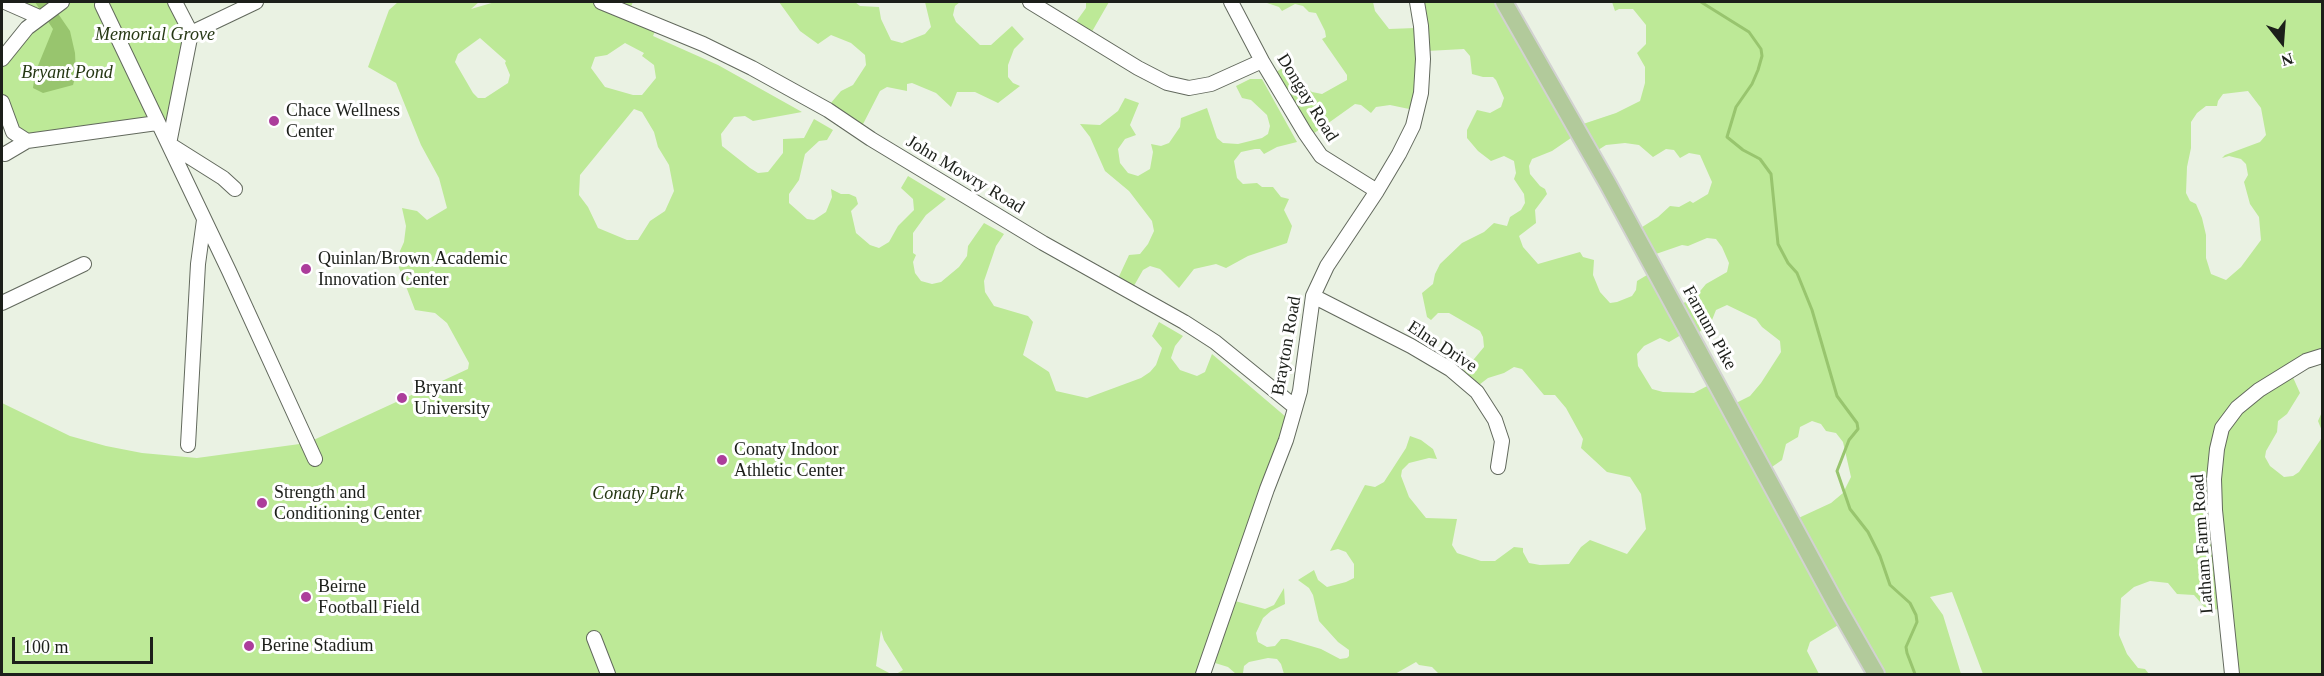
<!DOCTYPE html>
<style>
body{margin:0}
#map{position:relative;width:2324px;height:676px;overflow:hidden;background:#eaf2e3;font-family:Georgia,serif}
canvas{display:block}
.frame{position:absolute;inset:0;border:3px solid #1c1f1a;pointer-events:none}
.north{position:absolute;left:2252px;top:12px;width:60px;height:60px;-webkit-text-stroke:4px #fff;paint-order:stroke;rotate:163deg;font-size:16px;font-weight:700;line-height:24px;text-align:center;color:#1c1f1a}
.north::after{content:'';display:block;margin:auto;width:21px;height:27px;background:#1c1f1a;clip-path:polygon(50% 0,100% 100%,50% 72%,0 100%)}
.scale{position:absolute;left:12px;top:637px;width:141px;height:27px;box-sizing:border-box;border:3px solid #1c1f1a;border-top:0;padding-left:8px;font-size:18px;line-height:21px;white-space:nowrap;color:#1c1f1a;-webkit-text-stroke:4px #fff;paint-order:stroke}
</style>
<div id="map">
<canvas width="2324" height="676"></canvas>
<div class="frame"></div>
<div class="north">N</div>
<div class="scale">100 m</div>
</div>
<script>
const g = document.querySelector('canvas').getContext('2d');
g.lineJoin = 'round';
function paint(path, color) { g.fillStyle = color; g.fill(path, 'evenodd'); }
const toPath = rows => new Path2D(rows.map(r => 'M' + r).join(''));
function trace(path, color, width, dash) { g.strokeStyle = color; g.lineWidth = width; g.lineCap = dash ? 'butt' : 'round'; g.setLineDash(dash || []); g.stroke(path); }
function drawText(font, color, halo, rows, align = 'center') {
  g.font = font + ' Georgia,serif'; g.lineWidth = 6; g.setLineDash([]); g.textBaseline = 'middle'; g.strokeStyle = halo; g.fillStyle = color; for (const [text, x, y, turn = 0] of rows) {
    g.save(); g.translate(x, y); g.rotate((+turn || 0) * Math.PI / 180); g.textAlign = isNaN(turn) ? turn : align; if (halo) g.strokeText(text, 0, 0); g.fillText(text, 0, 0); g.restore();
  }
}
const green = toPath([
 [5,2,175,2,191,33,169,144,157,123,27,141,2,96,2,59,39,17],
 [398,2,479,2,471,9,495,2,633,2,628,13,657,27,653,36,718,65,802,112,753,121,745,116,734,117,721,134,722,146,750,168,758,173,768,172,783,153,783,139,804,138,814,119,833,130,827,140,819,141,805,154,799,180,789,194,789,203,807,219,814,220,826,212,832,197,831,189,841,194,849,194,856,197,858,204,851,211,856,233,870,245,879,248,889,242,898,226,914,210,913,199,901,188,908,176,946,199,926,215,913,233,913,253,916,255,913,262,915,273,921,281,932,284,941,282,959,267,967,256,968,246,984,223,1004,234,996,246,984,281,985,292,994,306,1028,316,1033,322,1023,355,1049,372,1056,391,1087,398,1141,378,1150,372,1156,365,1162,348,1152,336,1159,322,1183,336,1175,346,1171,358,1180,370,1197,376,1205,372,1212,354,1286,417,1199,674,896,674,903,670,884,640,881,630,876,666,891,674,2,674,2,403,70,436,106,446,142,453,197,458,307,443,468,369,469,363,447,323,435,313,415,310,396,260,404,242,406,226,402,208,417,211,427,220,447,208,439,178,421,145,396,83,368,67,389,10],
 [480,38,506,61,505,63,510,75,508,83,485,98,478,98,473,93,455,62,458,54],
 [625,43,644,53,642,56,654,65,656,78,642,95,633,95,605,87,591,68,595,57,607,55],
 [634,109,642,112,654,132,658,147,669,165,674,191,665,211,650,221,638,240,627,240,598,228,588,207,579,195,580,175],
 [779,2,855,2,860,6,879,7,881,19,891,40,902,43,925,34,931,27,925,2,960,2,955,6,953,15,956,22,980,45,991,45,1012,26,1024,39,1014,49,1008,65,1008,77,1013,83,1020,86,998,103,975,92,957,92,951,107,936,93,912,83,907,84,907,91,887,87,880,91,860,130,825,110,841,91,853,85,866,65,865,55,851,43,831,35,818,44,800,31],
 [1086,2,1109,2,1090,35,1073,26,1086,8],
 [1269,2,1373,2,1375,11,1389,29,1415,28,1416,105,1414,110,1390,105,1376,107,1371,113,1361,105,1355,104,1313,134,1276,72,1292,62,1298,80,1312,92,1322,94,1347,80,1347,75,1322,39,1326,37,1325,31,1316,13,1309,12,1303,6,1295,4,1282,11,1279,7,1267,3],
 [1425,2,1497,2,1571,138,1552,151,1532,159,1529,166,1530,174,1540,186,1545,189,1547,194,1535,210,1536,223,1519,236,1523,247,1538,264,1580,252,1583,257,1594,260,1593,275,1600,292,1610,303,1617,302,1632,296,1636,290,1637,281,1647,275,1681,335,1669,342,1660,338,1644,346,1637,354,1638,366,1652,389,1663,392,1694,393,1709,385,1840,624,1810,642,1807,651,1819,674,1439,674,1432,667,1419,665,1416,662,1395,674,1284,674,1281,664,1277,659,1268,658,1249,662,1244,666,1243,673,1236,674,1228,667,1215,663,1235,601,1265,609,1274,605,1284,588,1285,604,1271,611,1263,618,1256,633,1258,642,1267,647,1275,646,1281,639,1287,639,1321,649,1340,659,1347,658,1349,656,1349,650,1338,642,1319,621,1313,595,1309,588,1298,580,1314,570,1318,580,1327,587,1346,582,1354,578,1354,564,1346,552,1338,549,1330,551,1365,485,1375,487,1384,482,1406,448,1410,436,1421,440,1433,449,1437,459,1429,458,1409,463,1402,470,1401,476,1409,497,1426,518,1457,519,1452,545,1457,553,1481,561,1495,561,1514,547,1523,548,1523,552,1529,563,1540,565,1569,564,1581,547,1590,540,1627,554,1646,529,1641,494,1630,477,1607,472,1581,448,1583,439,1566,408,1555,395,1544,395,1522,369,1514,367,1504,373,1488,378,1475,388,1459,377,1484,347,1483,337,1480,331,1449,313,1438,313,1431,320,1427,317,1422,293,1433,284,1435,274,1440,264,1462,243,1484,232,1494,223,1507,226,1510,217,1521,210,1525,203,1524,194,1514,179,1516,173,1514,161,1504,156,1491,161,1478,151,1467,138,1467,130,1477,110,1490,113,1501,107,1504,98,1496,80,1493,77,1483,77,1472,74,1470,56,1464,49,1427,51],
 [1612,2,2322,2,2322,358,2291,373,2300,393,2287,414,2278,421,2277,432,2266,451,2265,457,2270,466,2284,477,2293,476,2299,472,2321,439,2322,431,2318,421,2322,412,2322,674,2232,674,2222,609,2207,610,2194,595,2177,594,2168,583,2150,581,2134,587,2121,598,2119,635,2127,654,2138,668,2145,669,2149,674,1983,674,1952,592,1930,597,1943,615,1961,674,1876,674,1792,521,1831,503,1843,493,1851,477,1843,442,1836,433,1826,431,1821,424,1812,421,1800,427,1798,437,1786,444,1782,460,1769,469,1734,404,1750,396,1761,383,1781,352,1780,341,1762,327,1756,319,1727,305,1716,310,1710,325,1696,334,1680,305,1696,296,1706,284,1727,272,1729,263,1722,247,1716,239,1707,238,1688,246,1682,245,1653,255,1639,229,1658,217,1670,206,1679,207,1690,201,1693,203,1708,194,1712,182,1700,155,1689,153,1680,158,1674,150,1666,149,1653,157,1639,145,1625,143,1606,145,1595,152,1580,125,1616,113,1640,101,1645,83,1645,67,1637,53,1646,44,1646,25,1633,9,1619,9,1615,11],
 [2248,91,2261,108,2266,135,2260,142,2225,155,2222,158,2229,156,2241,159,2246,164,2248,175,2244,182,2250,204,2259,217,2261,240,2241,267,2226,280,2211,274,2206,258,2206,235,2202,218,2196,204,2190,201,2186,193,2187,167,2191,148,2191,122,2197,113,2206,106,2217,106,2218,101,2223,94],
 [1250,79,1262,79,1297,142,1277,147,1264,154,1260,149,1255,149,1241,152,1234,161,1237,178,1243,184,1257,183,1262,187,1273,187,1281,197,1289,199,1284,210,1292,226,1287,243,1248,256,1226,268,1216,264,1194,269,1179,288,1160,269,1150,266,1143,270,1131,291,1115,285,1129,255,1140,254,1148,244,1154,231,1152,221,1129,191,1105,171,1090,137,1080,124,1100,125,1118,111,1125,98,1139,103,1130,125,1136,135,1125,139,1118,149,1120,163,1128,173,1138,176,1150,169,1153,152,1151,144,1161,146,1169,143,1180,127,1181,118,1207,108,1217,138,1223,143,1238,144,1262,138,1268,134,1270,126,1267,115,1251,100,1242,98,1236,86]
]);
const water = toPath([
 [35,2,50,2,70,31,75,53,76,74,73,85,43,93,33,88,35,73,53,29]
]);
const stream = toPath([
 [1701,2,1749,32,1761,49,1762,56,1758,70,1752,84,1736,107,1727,137,1743,150,1760,159,1771,174,1778,244,1788,263,1797,273,1812,310,1837,396,1857,423,1858,429,1849,440,1837,471,1850,509,1868,532,1880,556,1890,585,1910,603,1916,615,1917,622,1906,647,1907,653,1915,674]
]);
const minor = toPath([
 [5,2,39,17],
 [175,2,191,33,256,2],
 [601,2,703,44,752,68,828,110,871,139,1043,243,1184,322,1215,342,1295,407],
 [1030,2,1138,68,1167,83,1189,88,1211,84,1262,61],
 [1231,2,1262,61,1305,133,1321,156,1377,191],
 [102,5,229,271,315,459],
 [191,33,169,144,223,178,235,189],
 [2,59,27,28,62,2],
 [2,102,13,132,27,141],
 [5,154,27,141,157,123],
 [1313,296,1411,346,1450,369,1477,392,1495,420,1502,441,1498,467],
 [2,303,84,264],
 [188,445,198,264,204,220],
 [594,638,608,674],
 [1203,674,1267,489,1286,440,1300,391,1313,296,1327,266,1377,191,1399,154,1413,126,1421,93,1423,59,1421,26,1417,2],
 [2232,674,2215,510,2214,479,2217,449,2222,428,2237,408,2259,390,2306,361,2322,356]
]);
const major = toPath([
 [1504,2,1608,184,1837,606,1876,674]
]);
const markers = [
 [274,121,6,"#ac3d9b"],
 [306,269,6,"#ac3d9b"],
 [402,398,6,"#ac3d9b"],
 [722,460,6,"#ac3d9b"],
 [262,503,6,"#ac3d9b"],
 [306,597,6,"#ac3d9b"],
 [249,646,6,"#ac3d9b"]
];
const parkNames = [
 ["Memorial Grove",155,35],
 ["Bryant Pond",67,73],
 ["Conaty Park",638,494]
];
const streetNames = [
 ["Dongay Road",1307,98,58],
 ["John Mowry Road",965,175,31],
 ["Farnum Pike",1709,328,61],
 ["Brayton Road",1287,346,-80],
 ["Elna Drive",1442,347,33],
 ["Latham Farm Road",2203,544,-94]
];
const poiNames = [
 ["Chace Wellness",286,111],
 ["Center",286,132],
 ["Quinlan/Brown Academic",318,259],
 ["Innovation Center",318,280],
 ["Bryant",414,388],
 ["University",414,409],
 ["Conaty Indoor",734,450],
 ["Athletic Center",734,471],
 ["Strength and",274,493],
 ["Conditioning Center",274,514],
 ["Beirne",318,587],
 ["Football Field",318,608],
 ["Berine Stadium",261,646]
];
paint(green, '#bde997');
paint(water, '#98c56e');
trace(stream, '#98c56e', 3);
trace(minor, '#62695d', 16);
trace(major, '#d2d2d1', 20);
trace(minor, '#fff', 14);
trace(major, '#b2ca9b', 16);
for (const [x, y, r, color] of markers) { const dot = new Path2D(); dot.arc(x, y, r, 0, 2 * Math.PI); g.fillStyle = color; g.fill(dot); trace(dot, '#fff', 2); }
drawText('italic 18px', '#263814', '#fff', parkNames);
drawText('18px', '#1c1f1a', '#fff', streetNames);
drawText('18px', '#1c1f1a', '#fff', poiNames, 'left');
</script>
